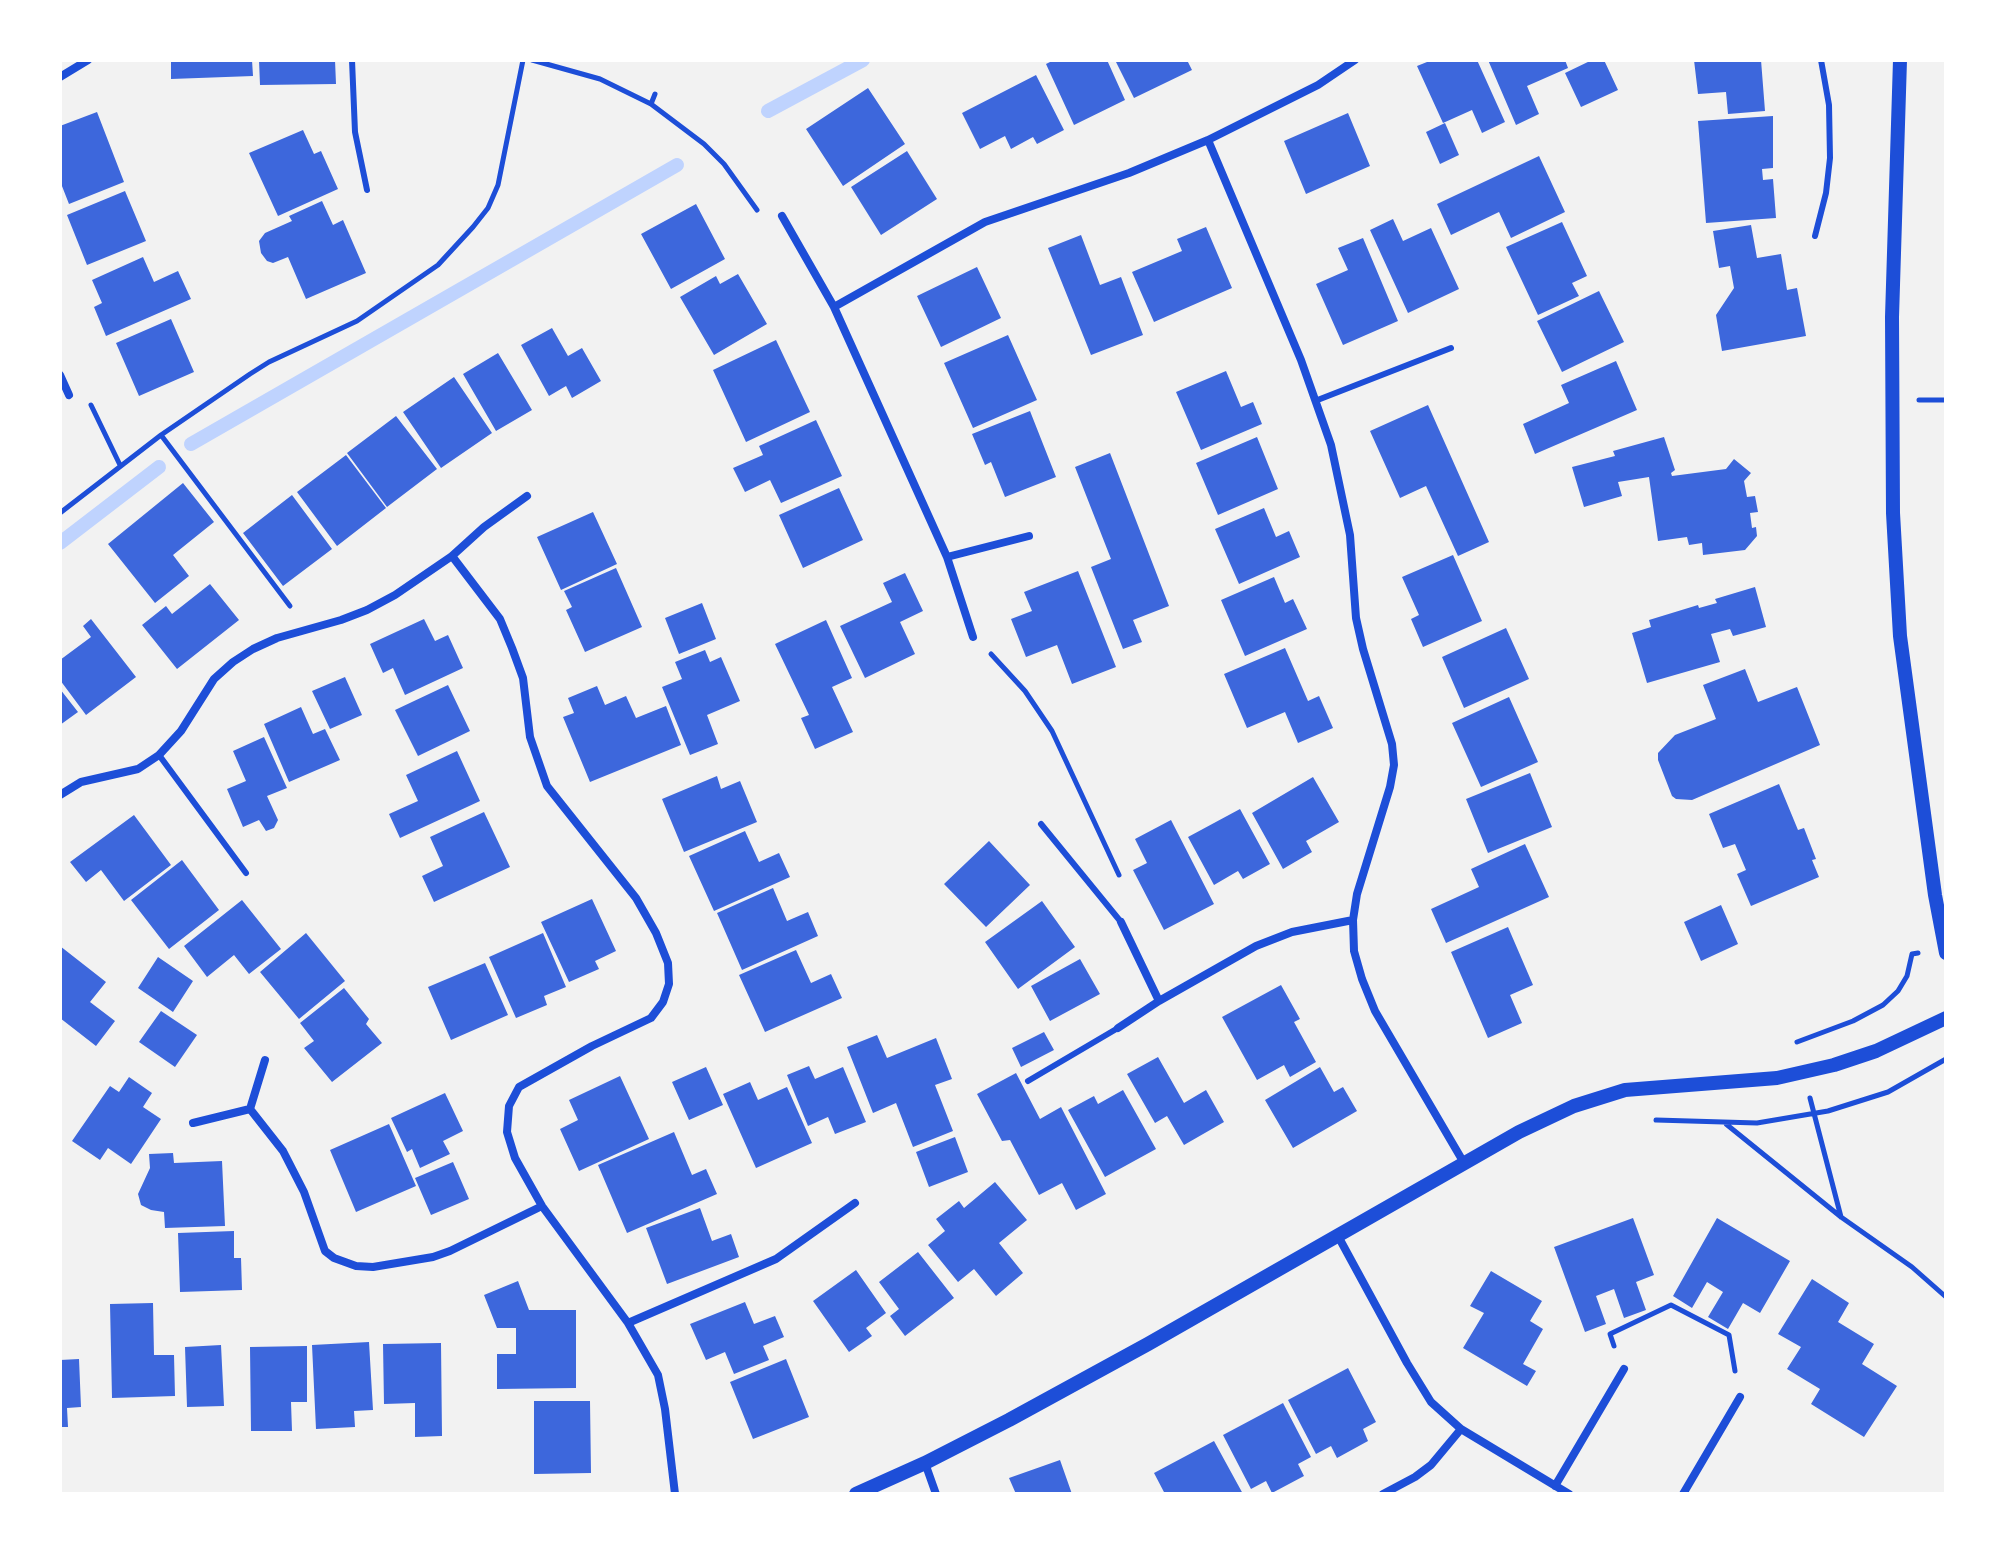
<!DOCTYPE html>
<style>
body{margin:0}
#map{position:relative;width:2006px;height:1554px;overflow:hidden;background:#f2f2f2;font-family:Overpass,sans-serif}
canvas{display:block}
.frame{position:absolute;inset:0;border:62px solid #fff;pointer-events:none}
</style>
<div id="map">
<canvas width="2006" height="1554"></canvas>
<div class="frame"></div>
</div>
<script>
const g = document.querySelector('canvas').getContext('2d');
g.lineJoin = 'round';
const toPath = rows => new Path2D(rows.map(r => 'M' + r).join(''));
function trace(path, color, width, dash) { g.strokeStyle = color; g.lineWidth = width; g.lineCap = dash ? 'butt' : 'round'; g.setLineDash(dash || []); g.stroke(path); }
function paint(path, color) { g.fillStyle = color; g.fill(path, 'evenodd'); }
const stream = toPath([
 [768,111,863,60],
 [191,444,677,165],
 [60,543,159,467]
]);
const building = toPath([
 [171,60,252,60,253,76,171,79],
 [259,60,335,60,336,84,260,85],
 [1054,60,1107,60,1125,100,1074,125,1046,64],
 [1115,60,1187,60,1192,70,1134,98],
 [1432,60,1477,60,1505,122,1482,133,1472,110,1443,123,1417,66],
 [1488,60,1565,60,1568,68,1527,86,1539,114,1516,125],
 [1592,60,1604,60,1618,90,1581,107,1565,73],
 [1694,60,1761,60,1765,111,1728,114,1726,92,1698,94],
 [1036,75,1064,130,1037,144,1033,137,1011,149,1005,136,980,149,962,113],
 [868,88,905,144,843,186,806,129],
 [97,112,124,182,69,204,60,181,60,126],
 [1348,113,1370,166,1306,194,1284,141],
 [1773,116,1773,168,1762,169,1763,180,1773,179,1776,218,1706,223,1698,121],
 [1445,123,1459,155,1440,164,1426,132],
 [303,130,314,154,321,151,338,189,278,216,249,153],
 [907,151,937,199,881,235,851,187],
 [1539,156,1565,212,1511,238,1499,212,1451,235,1437,204],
 [125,191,146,241,87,265,67,215],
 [322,201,333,225,343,220,366,273,306,299,288,257,273,263,267,261,261,253,259,241,265,233,292,221,289,216],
 [696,204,725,259,671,289,641,234],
 [1393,219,1403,241,1431,228,1459,289,1408,313,1370,230],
 [1562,222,1587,276,1572,283,1579,296,1538,315,1506,247],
 [1751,225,1757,258,1781,254,1787,290,1797,288,1806,336,1722,351,1716,315,1734,288,1730,266,1719,268,1713,231],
 [1206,227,1232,288,1154,322,1132,272,1182,251,1177,239],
 [1081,235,1100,285,1121,277,1143,335,1091,355,1048,248],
 [1363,238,1398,321,1343,345,1316,284,1348,270,1338,248],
 [143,257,154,282,178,271,191,299,106,336,94,307,102,303,92,280],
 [977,267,1001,318,941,347,917,296],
 [738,274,767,324,714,355,680,297,716,276,720,284],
 [1599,291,1624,342,1562,372,1537,321],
 [171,319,194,372,139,396,116,343],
 [552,328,568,356,582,348,601,381,572,398,566,386,549,396,521,345],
 [1008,335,1037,400,973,428,944,363],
 [776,340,810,412,746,442,713,370],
 [498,353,532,410,496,431,463,374],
 [1616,361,1637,410,1535,454,1523,424,1569,403,1561,385],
 [1226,371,1241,407,1253,402,1262,424,1201,450,1176,392],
 [454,377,492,433,441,468,403,412],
 [1428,405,1489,542,1458,556,1426,486,1400,498,1370,431],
 [1030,411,1056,477,1005,497,991,462,985,465,972,434],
 [396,416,437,469,387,507,347,453],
 [816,420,842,476,781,503,770,480,745,492,733,468,763,455,759,446],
 [1257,437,1278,489,1218,515,1196,463],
 [1664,437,1675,470,1671,473,1672,476,1726,469,1734,459,1751,473,1744,481,1747,497,1755,496,1758,512,1750,513,1752,528,1756,527,1757,536,1745,550,1703,555,1702,543,1689,545,1687,537,1658,541,1649,477,1618,482,1622,496,1584,507,1572,467,1615,456,1613,451],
 [1110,453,1169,606,1133,620,1142,642,1123,649,1091,567,1111,559,1075,467],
 [346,455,386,508,337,546,297,492],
 [183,483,214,522,173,555,189,576,155,603,108,544],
 [839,488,863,540,803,568,779,515],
 [292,495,332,549,283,586,243,533],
 [1264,508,1276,537,1289,531,1300,557,1239,584,1215,529],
 [593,512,617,564,561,590,537,537],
 [1453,555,1482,621,1423,647,1411,619,1419,615,1402,577],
 [616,568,642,627,585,652,566,610,572,607,564,591],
 [1078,571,1116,667,1072,684,1057,645,1026,657,1011,619,1032,611,1024,592],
 [905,573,923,611,900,622,915,654,865,678,840,626,892,602,883,583],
 [1274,577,1285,603,1293,599,1307,629,1245,656,1221,600],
 [210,584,239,620,177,669,142,625,166,606,172,614],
 [1755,587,1766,627,1733,636,1730,629,1711,634,1720,662,1647,683,1632,633,1651,627,1649,620,1698,605,1699,608,1717,603,1715,599],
 [702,603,716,639,679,654,665,618],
 [91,619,136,677,86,715,60,680,60,660,91,637,83,626],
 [424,619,435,641,448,635,463,668,405,695,393,668,383,673,370,644],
 [826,620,852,678,832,687,853,732,815,749,801,718,809,715,775,644],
 [1506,628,1529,679,1464,708,1442,657],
 [1285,648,1308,701,1319,696,1333,728,1298,743,1285,712,1247,728,1224,674],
 [705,650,710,662,721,657,740,701,707,715,718,744,690,755,662,687,682,679,675,662],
 [1745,669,1758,702,1797,687,1820,745,1692,800,1676,799,1672,796,1658,760,1658,753,1675,735,1716,719,1703,685],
 [345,677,362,715,330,729,312,691],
 [448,685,470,731,418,756,395,710],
 [597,686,605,705,626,696,636,718,666,706,681,745,590,782,563,717,574,713,568,698],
 [60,689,78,712,60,725],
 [1509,697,1538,762,1481,787,1452,723],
 [301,707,313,734,325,729,340,760,289,782,264,724],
 [264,737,287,788,267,796,278,820,274,828,266,831,259,820,243,827,227,789,246,781,233,751],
 [457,751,480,801,400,838,389,814,418,801,406,775],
 [1530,773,1552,827,1488,853,1466,799],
 [717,776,721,789,740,781,757,822,684,852,662,799],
 [1313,777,1339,822,1306,841,1312,852,1283,869,1252,813],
 [1779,784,1798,830,1804,828,1816,859,1812,860,1819,877,1751,906,1737,874,1746,870,1735,844,1723,848,1709,814],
 [1240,809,1270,864,1243,879,1238,871,1214,885,1188,837],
 [484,812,510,867,434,902,422,876,443,866,430,837],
 [134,815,171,865,124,901,101,870,86,882,70,862],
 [1171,820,1214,904,1164,930,1133,870,1147,863,1135,839],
 [745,831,759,862,779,853,790,877,714,911,689,856],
 [989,841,1030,885,986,927,944,884],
 [1525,844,1549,897,1446,943,1431,909,1479,887,1471,869],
 [182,860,219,910,169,949,131,900],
 [773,888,787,921,808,912,818,936,742,970,717,913],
 [592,899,616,951,595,961,599,969,569,982,541,922],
 [242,900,281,949,249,974,234,955,207,977,184,946],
 [1042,901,1075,947,1018,989,985,942],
 [1721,905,1738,944,1701,961,1684,922],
 [1508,927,1533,985,1510,995,1522,1023,1488,1038,1451,952],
 [306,933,345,981,299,1019,260,972],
 [543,933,566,987,544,996,547,1005,516,1018,489,957],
 [60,946,106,982,90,1002,115,1021,96,1046,60,1018],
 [796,950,811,983,831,974,842,998,765,1032,739,975],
 [158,957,193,981,173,1012,138,988],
 [1080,959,1100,994,1050,1021,1031,986],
 [485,963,508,1015,451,1040,428,987],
 [1281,985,1300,1019,1294,1022,1316,1062,1290,1077,1284,1065,1257,1080,1222,1017],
 [344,988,369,1019,366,1024,382,1043,332,1082,304,1048,314,1041,300,1023],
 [161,1011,197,1035,175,1067,139,1042],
 [1044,1032,1054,1050,1021,1067,1012,1048],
 [877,1035,887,1058,936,1038,952,1079,935,1085,953,1131,913,1147,896,1103,873,1113,847,1047],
 [1158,1057,1184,1103,1206,1090,1224,1122,1184,1145,1167,1116,1155,1123,1127,1074],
 [809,1066,815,1079,843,1067,866,1122,835,1134,828,1117,808,1126,787,1075],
 [706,1067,723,1105,689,1120,672,1082],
 [1320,1067,1334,1092,1343,1087,1357,1111,1293,1148,1265,1100],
 [1016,1073,1040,1119,1061,1107,1106,1194,1076,1210,1062,1183,1039,1195,1010,1140,1002,1141,977,1094],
 [620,1076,649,1139,579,1171,560,1129,578,1120,569,1100],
 [129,1077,152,1093,143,1107,161,1119,131,1164,108,1148,100,1160,72,1141,110,1086,119,1092],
 [750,1082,758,1100,787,1087,812,1143,756,1168,723,1094],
 [1123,1090,1156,1149,1105,1177,1068,1110,1094,1096,1098,1104],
 [445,1093,463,1131,443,1141,450,1154,420,1168,412,1149,407,1152,391,1118],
 [389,1124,416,1186,356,1212,330,1150],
 [674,1132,692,1175,706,1169,717,1194,627,1233,598,1165],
 [955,1137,968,1172,929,1187,916,1152],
 [173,1153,174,1163,222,1161,225,1226,165,1228,164,1212,151,1210,141,1205,138,1194,150,1168,149,1154],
 [453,1162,469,1199,431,1215,415,1178],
 [995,1182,1027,1220,999,1243,1023,1273,996,1296,974,1269,958,1282,928,1245,945,1231,936,1219,959,1201,964,1208],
 [700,1208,712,1241,731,1234,739,1257,667,1284,646,1228],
 [1633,1218,1654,1275,1636,1282,1646,1310,1624,1318,1614,1289,1596,1296,1606,1324,1585,1332,1554,1247],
 [1717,1218,1790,1261,1760,1313,1743,1303,1728,1329,1708,1317,1723,1292,1707,1282,1692,1308,1673,1296],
 [234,1231,234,1258,241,1258,242,1290,180,1292,178,1233],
 [918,1252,954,1298,905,1336,890,1316,899,1309,879,1282],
 [856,1270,886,1313,866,1328,872,1336,849,1352,813,1301],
 [1491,1271,1542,1301,1530,1321,1543,1329,1523,1364,1536,1371,1527,1386,1463,1348,1484,1313,1470,1306],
 [1812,1279,1849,1303,1838,1322,1874,1344,1862,1364,1897,1386,1864,1437,1811,1404,1820,1389,1787,1369,1801,1347,1778,1334],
 [518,1281,529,1310,576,1310,576,1388,497,1389,497,1354,516,1354,516,1328,497,1328,484,1295],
 [745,1302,754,1324,775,1316,784,1337,763,1346,769,1360,734,1374,725,1352,706,1360,690,1324],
 [153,1303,154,1355,174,1355,175,1396,112,1398,110,1304],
 [369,1342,373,1410,354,1411,355,1427,316,1429,312,1345],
 [441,1343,442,1436,415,1437,415,1403,384,1404,383,1344],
 [221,1345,224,1406,187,1407,185,1347],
 [307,1346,307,1402,291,1402,292,1431,251,1431,250,1347],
 [79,1359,81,1407,67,1408,68,1427,60,1427,60,1360],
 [786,1359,809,1417,753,1439,730,1382],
 [1348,1368,1376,1422,1363,1429,1368,1441,1337,1458,1331,1446,1316,1454,1288,1400],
 [534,1401,590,1401,591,1473,534,1474],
 [1283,1403,1311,1457,1298,1464,1304,1476,1272,1493,1266,1481,1251,1489,1223,1435],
 [1214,1441,1243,1494,1165,1494,1154,1473],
 [1060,1460,1072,1494,1016,1494,1009,1478]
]);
const path = toPath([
 [532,60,600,79,651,104,704,144,724,164,757,210],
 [651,104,655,94],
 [1919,400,1946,400],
 [91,405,120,465],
 [161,435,290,606],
 [60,513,161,435,250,374,269,362,357,321,438,265,473,227,488,208,498,185,523,60],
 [991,654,1025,691,1052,731,1119,875],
 [1797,1042,1853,1021,1883,1005,1898,991,1907,976,1912,954,1918,953],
 [1810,1098,1841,1217],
 [1656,1120,1757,1123,1828,1111,1888,1092,1946,1059],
 [1726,1124,1841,1217,1912,1267,1946,1297],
 [1614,1346,1610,1334,1671,1305,1729,1335,1735,1371]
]);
const service = toPath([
 [352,60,355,132,367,190],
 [1815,236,1826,193,1830,158,1829,105,1821,60],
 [1315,401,1451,348],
 [159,755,246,873],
 [1041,824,1121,922],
 [1028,1081,1118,1028]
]);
const minor = toPath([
 [60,77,88,60],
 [1208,140,1301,360,1331,445,1350,535,1356,618,1363,649,1392,744,1394,765,1390,787,1357,894,1353,920,1354,951,1362,979,1375,1011,1464,1163],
 [782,216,834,307],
 [60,375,69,395],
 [452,556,484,527,527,496],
 [947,557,1029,536],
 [973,637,947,557,834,307,985,222,1129,173,1208,140,1318,85,1355,60],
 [60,795,81,782,138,769,159,755,181,731,214,679,233,662,253,649,277,638,341,620,367,610,395,595,452,556,500,619,512,648,523,678,530,737,547,786,636,898,656,933,668,963,669,984,663,1002,651,1018,592,1046,519,1087,509,1106,507,1132,515,1158,542,1206,628,1323,658,1375,665,1409,675,1494],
 [1121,922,1159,1001],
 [1118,1028,1159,1001,1256,946,1292,932,1353,920],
 [265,1060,250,1109,283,1151,304,1192,325,1251,334,1258,356,1266,373,1267,433,1257,450,1251,542,1206],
 [193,1123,250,1109],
 [1338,1236,1407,1363,1431,1402,1461,1429,1569,1494],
 [628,1323,776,1259,855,1203],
 [925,1463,936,1494],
 [1555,1486,1624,1369],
 [1383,1494,1415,1477,1431,1465,1461,1429],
 [1683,1494,1740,1397]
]);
const tertiary = toPath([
 [1900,60,1892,317,1893,513,1900,636,1935,895,1946,953],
 [856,1494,925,1463,1009,1420,1148,1344,1519,1132,1574,1106,1625,1090,1777,1078,1834,1065,1876,1051,1946,1018]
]);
trace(stream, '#bfd3fe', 14);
paint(building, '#3d67dc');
trace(path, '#1d4ed8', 5);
trace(service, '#1d4ed8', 6);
trace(minor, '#1d4ed8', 8);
trace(tertiary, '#1d4ed8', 14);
</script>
